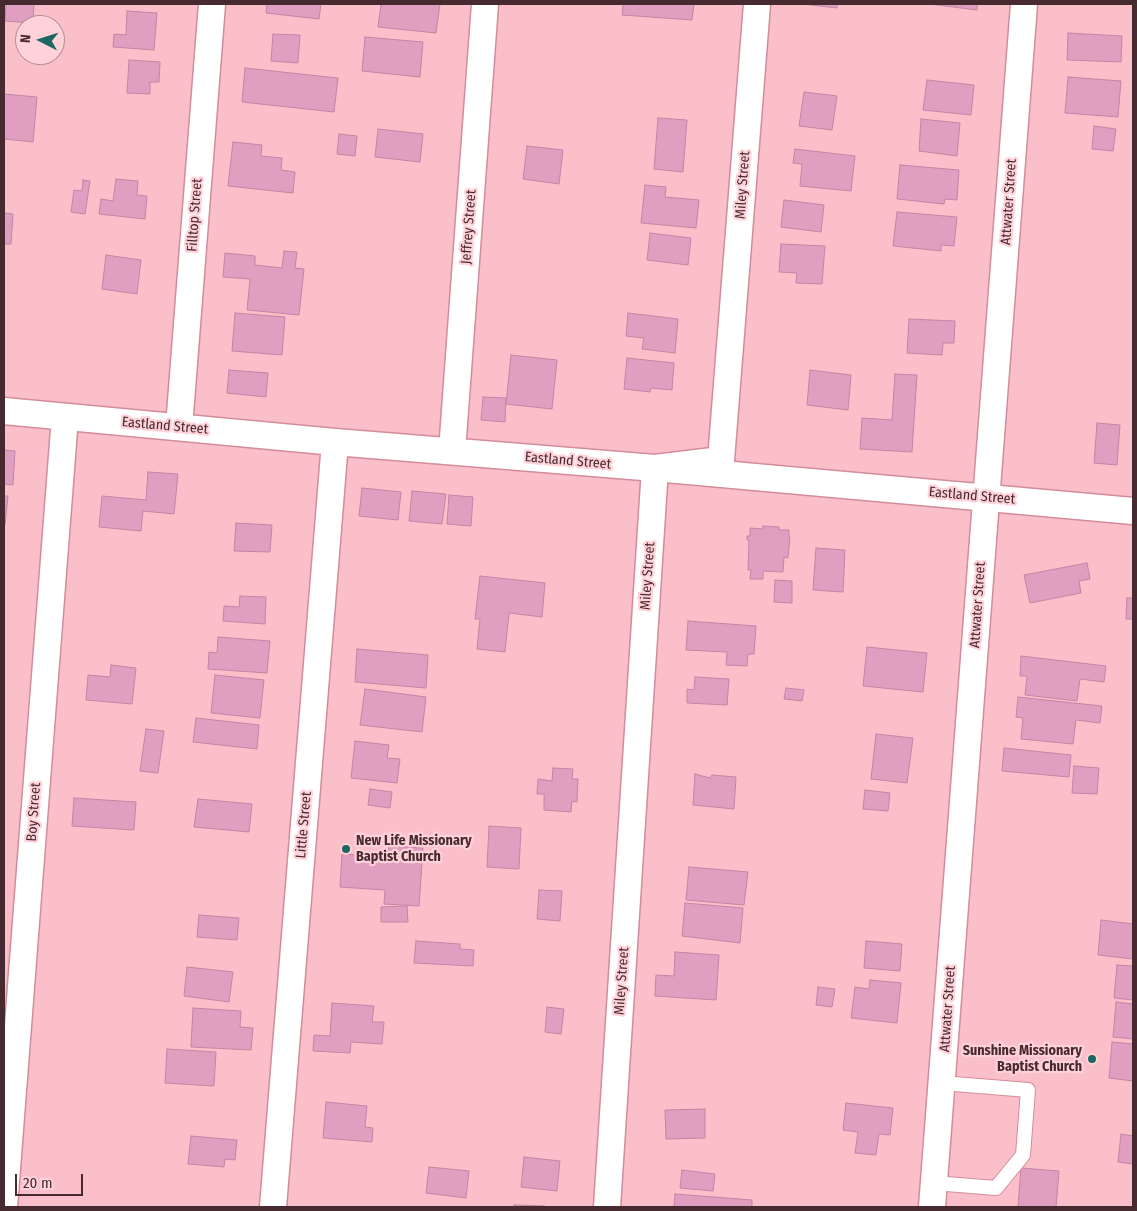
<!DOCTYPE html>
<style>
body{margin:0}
#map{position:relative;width:1137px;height:1211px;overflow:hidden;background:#fbbfc9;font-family:"Fira Sans Condensed",sans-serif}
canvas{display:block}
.frame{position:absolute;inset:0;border:5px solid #472a2f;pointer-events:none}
.north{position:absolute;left:15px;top:15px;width:50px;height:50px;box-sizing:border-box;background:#ffd1d8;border:1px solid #b58e94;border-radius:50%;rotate:275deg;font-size:14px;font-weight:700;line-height:20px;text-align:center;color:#472a2f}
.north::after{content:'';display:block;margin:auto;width:18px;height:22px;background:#1b6761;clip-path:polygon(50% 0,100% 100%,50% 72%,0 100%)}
.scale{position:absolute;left:15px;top:1174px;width:68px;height:22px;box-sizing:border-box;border:2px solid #472a2f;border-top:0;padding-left:6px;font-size:15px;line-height:18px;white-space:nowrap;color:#472a2f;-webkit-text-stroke:4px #ffd1d8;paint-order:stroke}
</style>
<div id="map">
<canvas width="1137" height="1211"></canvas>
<div class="frame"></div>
<div class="north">N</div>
<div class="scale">20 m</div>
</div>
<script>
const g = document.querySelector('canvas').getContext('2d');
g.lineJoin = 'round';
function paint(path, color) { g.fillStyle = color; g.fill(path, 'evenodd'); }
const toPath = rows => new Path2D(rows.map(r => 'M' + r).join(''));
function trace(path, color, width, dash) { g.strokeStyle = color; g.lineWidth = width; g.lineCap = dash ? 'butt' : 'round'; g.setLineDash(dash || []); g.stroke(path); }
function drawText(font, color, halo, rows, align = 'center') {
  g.font = font + ' "Fira Sans Condensed",sans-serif'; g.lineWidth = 4.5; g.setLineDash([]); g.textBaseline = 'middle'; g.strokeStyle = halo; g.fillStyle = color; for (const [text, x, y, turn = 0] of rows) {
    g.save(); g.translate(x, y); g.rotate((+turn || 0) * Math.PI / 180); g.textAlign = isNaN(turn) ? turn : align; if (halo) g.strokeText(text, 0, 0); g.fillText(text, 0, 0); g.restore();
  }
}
const building = toPath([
 [6,4,34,4,33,23,5,21,6,4],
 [267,4,321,4,319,19,266,13,267,4],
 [381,4,440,4,436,33,378,27,381,4],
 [623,4,694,4,692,20,622,15,623,4],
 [802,4,837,4,837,8,802,4],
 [929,4,977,4,977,10,929,4],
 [127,11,157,13,154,50,113,47,114,34,126,35,127,11],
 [1068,33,1122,36,1121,62,1067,60,1068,33],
 [273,34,300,35,298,63,271,61,273,34],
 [365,37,423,42,420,77,362,71,365,37],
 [129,60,160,62,159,82,150,82,150,94,127,93,129,60],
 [245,68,338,78,334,112,242,102,245,68],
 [1068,77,1121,81,1118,117,1065,113,1068,77],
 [927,80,974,85,971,115,923,110,927,80],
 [804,92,837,96,832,130,799,126,804,92],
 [4,94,37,97,33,142,4,139,4,94],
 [658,118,687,120,683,172,654,169,658,118],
 [921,119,960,123,957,156,919,151,921,119],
 [1094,126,1116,129,1113,151,1092,149,1094,126],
 [378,129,423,134,420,162,375,157,378,129],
 [339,134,357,136,355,156,337,154,339,134],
 [233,142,262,145,261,156,282,158,281,170,295,172,293,193,228,186,233,142],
 [527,146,563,150,559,184,523,179,527,146],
 [795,149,855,156,851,191,800,186,802,164,793,163,795,149],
 [900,165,959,170,957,200,945,199,944,204,897,199,900,165],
 [116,179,138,181,137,195,147,196,145,219,99,214,101,199,113,201,116,179],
 [83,180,90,181,85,214,71,212,74,190,82,191,83,180],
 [645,185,666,187,665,197,699,200,696,228,641,223,645,185],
 [784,200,824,205,821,232,781,227,784,200],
 [897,212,957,217,954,246,941,245,941,251,893,246,897,212],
 [4,213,13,214,11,244,4,244,4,213],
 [650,233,691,238,688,265,647,260,650,233],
 [781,244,825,246,822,284,796,283,797,273,779,272,781,244],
 [284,251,297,252,295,268,304,269,299,315,247,310,250,279,223,277,225,253,255,256,255,265,282,268,284,251],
 [106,255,141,260,137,294,102,289,106,255],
 [235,313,285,317,282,355,232,351,235,313],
 [628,313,678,319,675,353,642,349,644,338,626,336,628,313],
 [909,319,955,321,954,343,943,343,942,355,907,353,909,319],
 [511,355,557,360,552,409,506,404,511,355],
 [627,358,674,363,672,390,651,388,650,392,624,389,627,358],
 [229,370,268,373,266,397,227,393,229,370],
 [810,370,851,375,848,410,807,405,810,370],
 [895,374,917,375,912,452,860,449,862,418,892,420,895,374],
 [483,397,506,398,505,422,481,420,483,397],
 [1097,423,1120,425,1117,465,1094,463,1097,423],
 [4,450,15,451,13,485,4,484,4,450],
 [148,472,178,474,174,514,143,511,141,531,99,527,102,496,146,500,148,472],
 [362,488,401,492,398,520,359,516,362,488],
 [412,491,446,494,442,524,409,521,412,491],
 [449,495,473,497,471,526,447,524,449,495],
 [4,496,8,496,5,525,4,525,4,496],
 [236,523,272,525,270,552,234,551,236,523],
 [763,526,779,527,779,530,789,530,789,537,790,537,788,558,784,557,783,572,763,571,763,579,750,579,751,570,748,570,749,540,747,540,747,536,750,536,750,528,763,529,763,526],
 [816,548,845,550,843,592,813,590,816,548],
 [1087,563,1090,579,1079,581,1081,593,1030,603,1024,575,1087,563],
 [480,576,545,583,542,617,509,613,505,652,477,649,480,619,475,619,480,576],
 [775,580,792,581,792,603,774,602,775,580],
 [240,596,266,597,265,624,223,621,224,606,239,607,240,596],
 [1127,598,1133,598,1133,619,1126,619,1127,598],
 [688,621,756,626,754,654,748,654,747,666,726,665,727,652,686,650,688,621],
 [218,637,270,641,267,673,208,669,209,652,217,653,218,637],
 [867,647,927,653,923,692,863,686,867,647],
 [357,649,428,655,426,688,355,682,357,649],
 [1021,656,1106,666,1104,682,1080,679,1077,701,1025,695,1027,676,1020,676,1021,656],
 [111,665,136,668,132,704,86,700,88,675,110,677,111,665],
 [215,675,264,680,260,718,211,713,215,675],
 [695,677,729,679,727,705,687,703,687,689,694,690,695,677],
 [786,688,804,690,802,701,784,699,786,688],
 [365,689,426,697,422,732,360,725,365,689],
 [1018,697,1102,706,1100,723,1076,720,1073,744,1021,739,1023,718,1016,717,1018,697],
 [196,718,259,725,257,749,193,742,196,718],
 [146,729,164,731,158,773,140,771,146,729],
 [876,734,913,738,907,783,871,779,876,734],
 [355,741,389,745,387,758,400,759,397,783,351,778,355,741],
 [1004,748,1071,755,1069,777,1002,771,1004,748],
 [1074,766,1099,768,1097,794,1072,793,1074,766],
 [553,768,573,769,572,779,578,779,577,802,572,801,571,812,544,810,544,794,537,794,538,779,552,781,553,768],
 [695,774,710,778,712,775,736,777,734,809,693,805,695,774],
 [370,789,392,792,390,808,368,805,370,789],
 [865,790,890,793,888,811,863,809,865,790],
 [74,798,136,802,134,830,72,826,74,798],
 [198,799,252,804,249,832,194,827,198,799],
 [489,826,521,828,519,869,487,867,489,826],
 [389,846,423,848,419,906,384,904,385,890,340,887,342,854,388,857,389,846],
 [689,867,748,872,744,905,686,900,689,867],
 [539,890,562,891,560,921,537,919,539,890],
 [685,903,743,908,740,943,682,936,685,903],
 [407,906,408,922,381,922,381,907,407,906],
 [199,915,239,918,237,940,197,937,199,915],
 [1101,920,1133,924,1133,959,1098,955,1101,920],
 [416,941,460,944,460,949,474,950,473,966,414,963,416,941],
 [866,941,902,944,900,971,864,968,866,941],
 [675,952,719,955,716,1000,655,996,656,975,674,976,675,952],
 [1117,965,1133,966,1133,1000,1114,998,1117,965],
 [187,967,233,972,229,1002,184,996,187,967],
 [870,980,901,983,897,1023,851,1018,855,987,869,989,870,980],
 [818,987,835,989,832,1007,816,1005,818,987],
 [1116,1002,1133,1004,1133,1039,1113,1037,1116,1002],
 [332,1003,374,1006,372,1022,384,1022,382,1044,351,1042,350,1053,313,1051,314,1035,330,1036,332,1003],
 [547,1007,564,1009,561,1034,545,1032,547,1007],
 [193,1008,241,1011,240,1027,253,1028,251,1050,191,1047,193,1008],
 [1112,1042,1133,1044,1133,1081,1109,1078,1112,1042],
 [167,1049,216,1052,214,1086,165,1083,167,1049],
 [326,1102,367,1106,365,1127,373,1128,372,1142,323,1138,326,1102],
 [846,1103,893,1108,890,1135,879,1134,876,1155,855,1153,858,1132,843,1130,846,1103],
 [705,1109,705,1138,666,1139,665,1110,705,1109],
 [1121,1134,1133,1136,1133,1164,1118,1162,1121,1134],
 [191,1136,237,1140,235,1160,225,1159,224,1167,188,1164,191,1136],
 [524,1157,560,1161,557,1191,521,1187,524,1157],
 [429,1167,469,1171,466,1198,426,1193,429,1167],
 [1021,1168,1059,1171,1056,1207,1018,1207,1021,1168],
 [682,1170,715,1174,713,1191,680,1188,682,1170],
 [675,1194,752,1200,752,1207,674,1207,675,1194],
 [514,1205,545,1206,545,1207,514,1207,514,1205]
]);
const service = toPath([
 [934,1183,996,1188,1023,1155,1028,1090,942,1083]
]);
const minor = toPath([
 [4,411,335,442,655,468,1133,511],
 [179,427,212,4],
 [452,451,485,4],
 [4,1207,65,417],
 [273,1207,335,442],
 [607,1207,655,468,721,460,757,4],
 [932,1207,1024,4]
]);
const markers = [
 [346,849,5,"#1b6761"],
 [1092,1059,5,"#1b6761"]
];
const streetNames = [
 ["Miley Street",743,185,-86],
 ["Attwater Street",1009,202,-86],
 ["Filltop Street",195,215,-86],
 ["Jeffrey Street",469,227,-86],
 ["Eastland Street",165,426,5],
 ["Eastland Street",568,461,5],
 ["Eastland Street",972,496,5],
 ["Miley Street",648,576,-86],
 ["Attwater Street",978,605,-86],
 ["Boy Street",34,812,-86],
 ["Little Street",304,825,-85],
 ["Miley Street",622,981,-86],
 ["Attwater Street",948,1009,-86]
];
const poiNames = [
 ["New Life Missionary",356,841],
 ["Baptist Church",356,857],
 ["Sunshine Missionary",1082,1051,"right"],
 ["Baptist Church",1082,1067,"right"]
];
paint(building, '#e09fc0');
trace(building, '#c384a4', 1);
trace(service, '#d38c99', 16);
trace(minor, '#d38c99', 29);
trace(service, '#fff', 14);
trace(minor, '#fff', 26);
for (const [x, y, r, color] of markers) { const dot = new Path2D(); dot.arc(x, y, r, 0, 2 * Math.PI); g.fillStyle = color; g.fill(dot); trace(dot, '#ffd1d8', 2); }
drawText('14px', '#472a2f', '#ffd1d8', streetNames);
drawText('bold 14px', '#472a2f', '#ffd1d8', poiNames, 'left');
</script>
